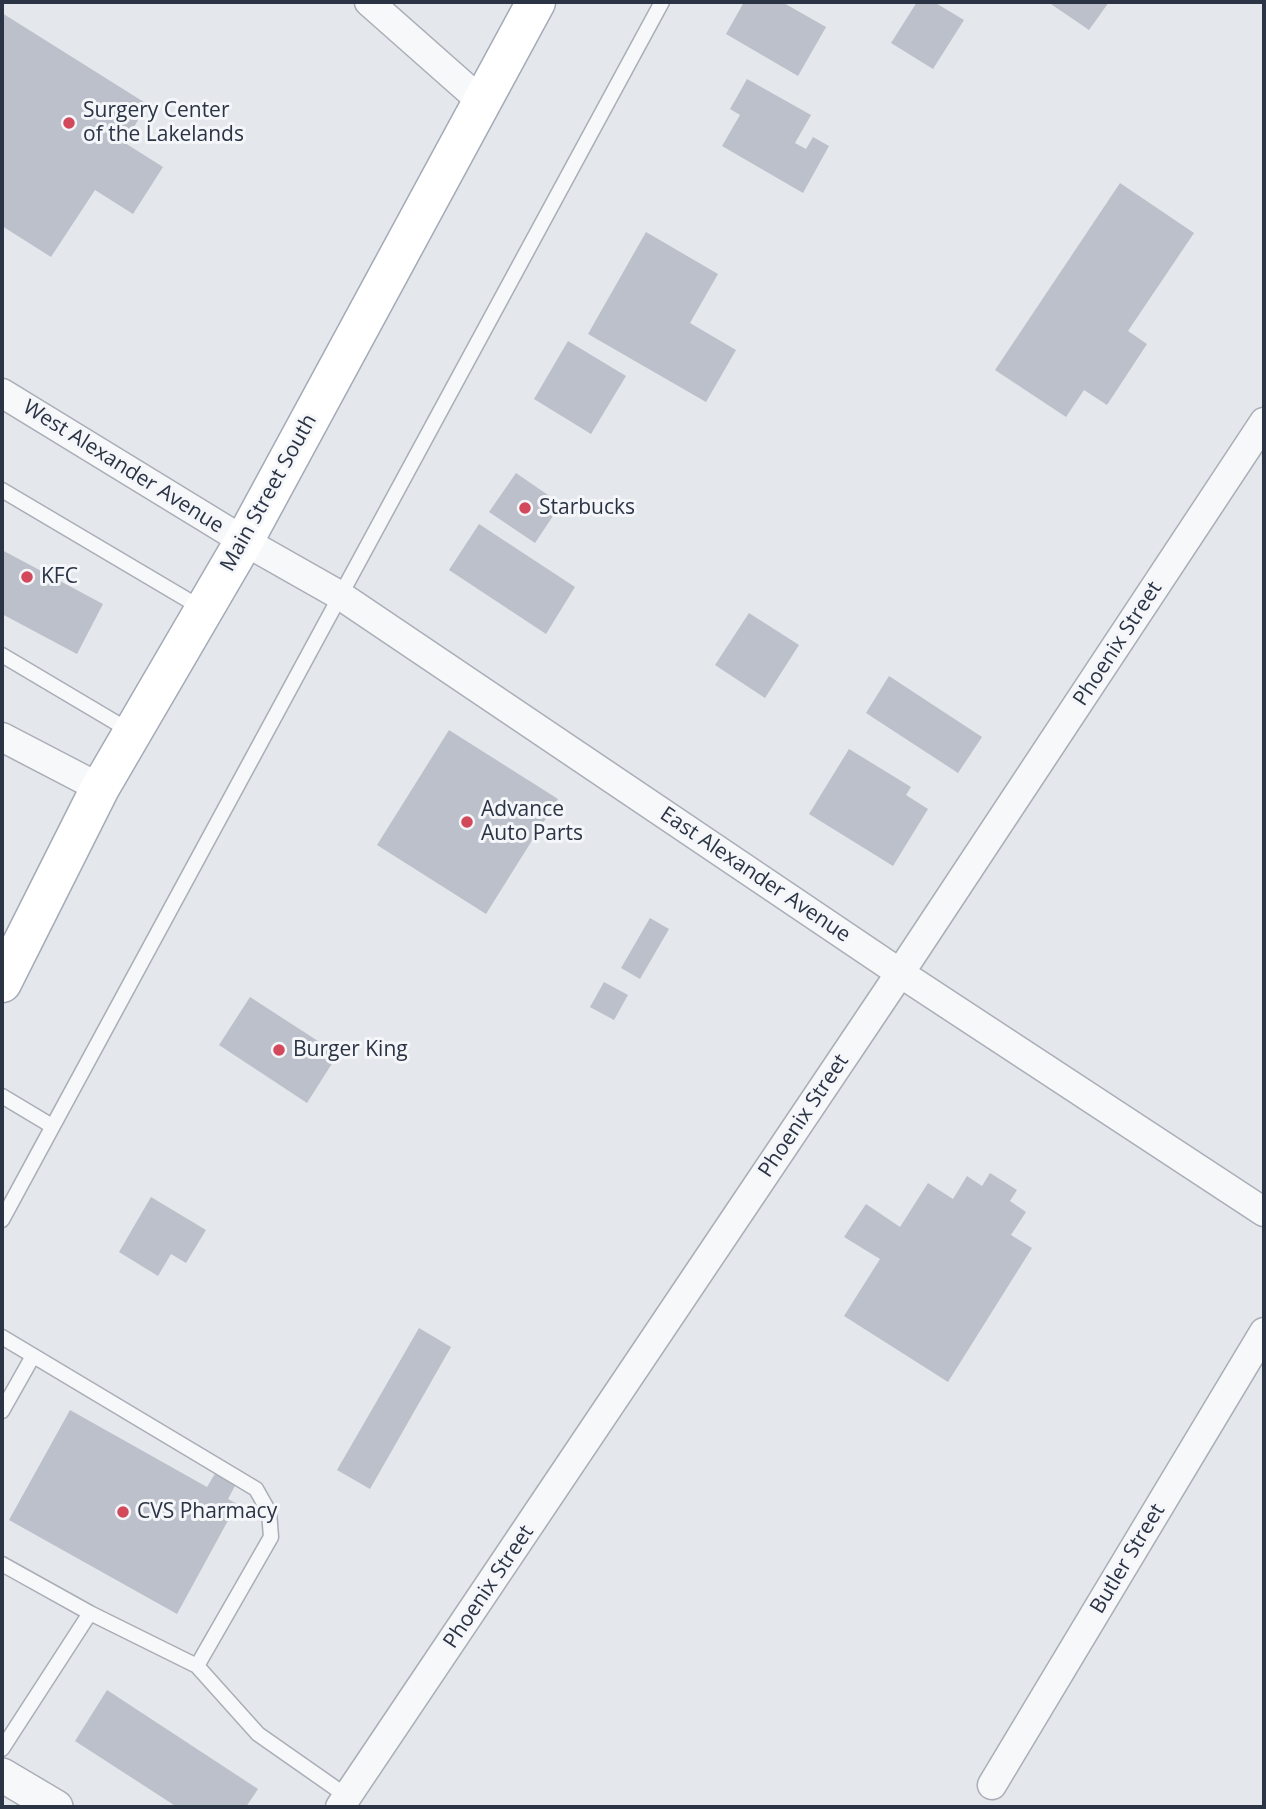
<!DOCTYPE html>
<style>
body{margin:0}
#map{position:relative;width:1266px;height:1809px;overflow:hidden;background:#e4e7ec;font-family:"Open Sans",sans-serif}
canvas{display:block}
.frame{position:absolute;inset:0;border:4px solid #2b3445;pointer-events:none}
</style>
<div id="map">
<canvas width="1266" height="1809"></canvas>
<div class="frame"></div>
</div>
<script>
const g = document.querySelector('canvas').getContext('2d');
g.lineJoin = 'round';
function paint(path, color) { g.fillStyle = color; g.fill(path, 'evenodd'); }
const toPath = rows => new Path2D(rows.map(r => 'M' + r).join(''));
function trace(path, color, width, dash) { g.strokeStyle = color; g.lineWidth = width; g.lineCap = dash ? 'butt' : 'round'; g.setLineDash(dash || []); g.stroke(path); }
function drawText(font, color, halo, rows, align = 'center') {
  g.font = font + ' "Open Sans",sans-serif'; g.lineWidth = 6; g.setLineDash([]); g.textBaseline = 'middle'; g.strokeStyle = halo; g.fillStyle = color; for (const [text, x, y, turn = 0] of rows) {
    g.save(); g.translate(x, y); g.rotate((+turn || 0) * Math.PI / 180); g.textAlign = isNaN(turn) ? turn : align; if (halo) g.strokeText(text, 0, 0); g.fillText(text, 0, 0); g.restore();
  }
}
const building = toPath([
 [744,2,782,2,826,27,798,76,726,34],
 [917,2,934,2,964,20,933,69,891,43],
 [1048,2,1109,2,1089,30],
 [2,13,147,104,125,143,163,167,133,214,95,190,51,257,2,226],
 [747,79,811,115,795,143,806,149,813,137,829,146,803,193,722,146,740,115,730,109],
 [1120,183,1194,233,1128,331,1147,344,1107,405,1084,390,1066,417,995,370],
 [646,232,718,274,690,323,736,350,706,402,588,334],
 [568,341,626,376,591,434,534,399],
 [516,473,561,504,535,543,489,512],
 [479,524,575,587,546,634,449,570],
 [2,550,103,604,77,654,2,614],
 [749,613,799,645,765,698,715,665],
 [889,676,982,737,958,773,866,713],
 [449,730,558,799,486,914,377,845],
 [849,749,911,787,906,795,928,809,893,866,809,814],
 [650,918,669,929,640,979,621,968],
 [604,982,628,995,614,1020,590,1007],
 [250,997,338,1054,307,1103,219,1045],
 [990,1173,1017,1190,1010,1201,1026,1212,1011,1235,1032,1248,948,1382,844,1316,880,1259,844,1237,866,1204,900,1227,928,1183,953,1199,967,1176,982,1186],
 [151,1197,206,1230,186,1263,171,1254,158,1276,119,1252],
 [419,1328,451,1347,370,1489,337,1470],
 [70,1410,207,1487,216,1472,236,1484,228,1499,237,1504,177,1614,9,1520],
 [107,1690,258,1789,246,1807,177,1807,75,1741]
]);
const service = toPath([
 [2,490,203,609],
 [2,655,130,731],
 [2,1096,52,1126],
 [2,1220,662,2],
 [2,1337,256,1489,269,1512,271,1537,197,1666,90,1613,2,1749],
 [2,1411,33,1356],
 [2,1564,90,1613],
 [197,1666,258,1734,348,1797]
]);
const minor = toPath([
 [369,2,481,101],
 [2,393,244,541,341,596,900,973,1264,1212],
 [2,737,100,788],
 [992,1785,1264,1332],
 [340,1807,900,973,1264,422]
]);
const tertiary = toPath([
 [2,1775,56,1807]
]);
const primary = toPath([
 [2,983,100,788,244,541,536,2]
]);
const markers = [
 [69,123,7,"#d1495b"],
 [525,508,7,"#d1495b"],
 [27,577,7,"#d1495b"],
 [467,822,7,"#d1495b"],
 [279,1050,7,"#d1495b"],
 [123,1512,7,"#d1495b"]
];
const poiNames = [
 ["Surgery Center",83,111],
 ["of the Lakelands",83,135],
 ["Starbucks",539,508],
 ["KFC",41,577],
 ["Advance",481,810],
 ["Auto Parts",481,834],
 ["Burger King",293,1050],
 ["CVS Pharmacy",137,1512]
];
const streetNames = [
 ["West Alexander Avenue",123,467,32],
 ["Main Street South",269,493,-61],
 ["Phoenix Street",1118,644,-57],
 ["East Alexander Avenue",755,875,34],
 ["Phoenix Street",804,1116,-56],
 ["Butler Street",1128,1559,-59],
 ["Phoenix Street",489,1587,-56]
];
paint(building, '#bbc0ca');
trace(service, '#a9aeb7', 17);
trace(minor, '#a9aeb7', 31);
trace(tertiary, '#a9aeb7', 36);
trace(primary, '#a3abb8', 41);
trace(service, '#f7f8fa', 14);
trace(minor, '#f7f8fa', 28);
trace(tertiary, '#f7f8fa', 33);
trace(primary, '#fff', 38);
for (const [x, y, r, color] of markers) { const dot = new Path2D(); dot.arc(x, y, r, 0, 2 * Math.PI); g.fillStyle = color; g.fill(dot); trace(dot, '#f4f6f9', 2.5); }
drawText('21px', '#2b3445', '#f4f6f9', poiNames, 'left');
drawText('21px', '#2b3445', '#f4f6f9', streetNames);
</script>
